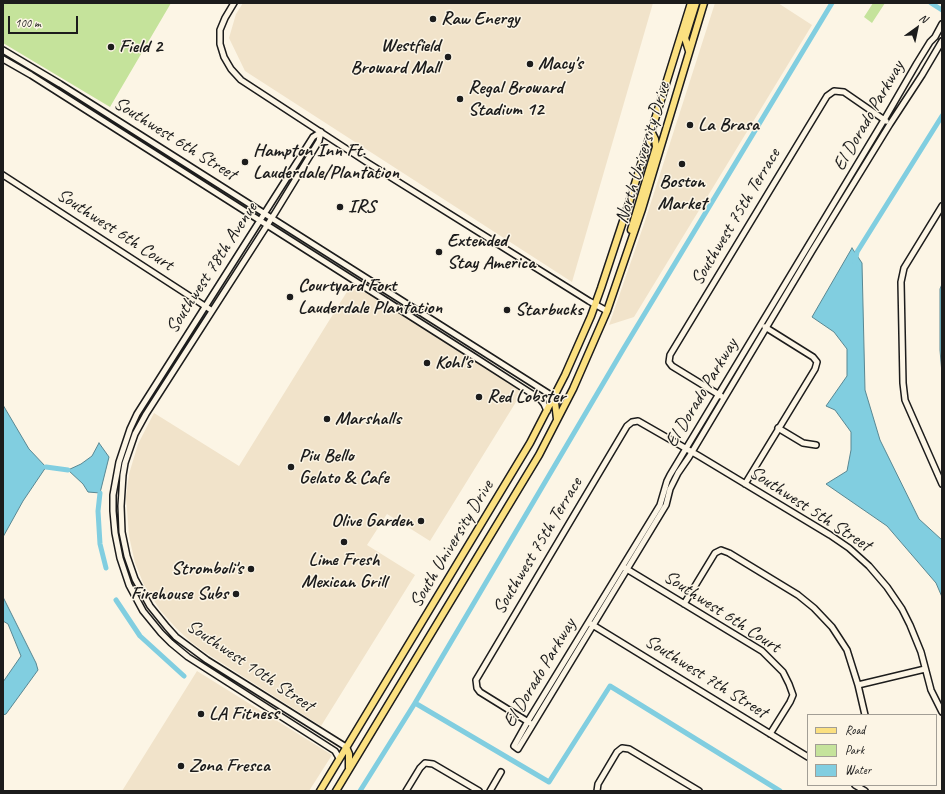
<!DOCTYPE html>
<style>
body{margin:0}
#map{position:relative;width:945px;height:794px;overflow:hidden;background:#fcf5e5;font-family:Caveat,sans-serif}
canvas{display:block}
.frame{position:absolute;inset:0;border:4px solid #1c1c1c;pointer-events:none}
.legend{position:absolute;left:807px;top:714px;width:130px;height:72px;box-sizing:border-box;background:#fcf5e5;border:1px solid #a29e95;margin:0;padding:5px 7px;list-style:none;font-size:12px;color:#1c1c1c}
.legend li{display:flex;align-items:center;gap:8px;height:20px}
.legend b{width:20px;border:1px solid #a29e95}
.north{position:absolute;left:897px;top:8px;width:40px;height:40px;-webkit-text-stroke:3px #fcf5e5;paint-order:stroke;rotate:33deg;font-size:11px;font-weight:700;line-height:16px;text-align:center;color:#1c1c1c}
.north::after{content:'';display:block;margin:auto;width:14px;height:18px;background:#1c1c1c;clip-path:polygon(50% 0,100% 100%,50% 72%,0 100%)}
.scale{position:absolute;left:8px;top:16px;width:70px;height:18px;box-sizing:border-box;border:2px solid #1c1c1c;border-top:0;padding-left:5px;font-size:12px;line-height:14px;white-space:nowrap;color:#1c1c1c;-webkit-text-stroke:3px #fcf5e5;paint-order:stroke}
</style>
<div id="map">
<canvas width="945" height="794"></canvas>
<div class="frame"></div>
<ul class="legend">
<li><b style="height:5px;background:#fbe080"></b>Road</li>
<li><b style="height:11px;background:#c5e39b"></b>Park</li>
<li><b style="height:11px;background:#81cee0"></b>Water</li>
</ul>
<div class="north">N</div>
<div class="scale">100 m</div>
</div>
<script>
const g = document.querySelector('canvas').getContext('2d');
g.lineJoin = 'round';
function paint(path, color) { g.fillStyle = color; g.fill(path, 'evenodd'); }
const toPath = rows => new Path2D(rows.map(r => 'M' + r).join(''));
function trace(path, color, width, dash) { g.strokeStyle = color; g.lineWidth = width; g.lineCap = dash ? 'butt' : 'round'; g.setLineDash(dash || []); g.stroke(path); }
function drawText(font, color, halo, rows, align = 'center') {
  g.font = font + ' Caveat,sans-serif'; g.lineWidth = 3; g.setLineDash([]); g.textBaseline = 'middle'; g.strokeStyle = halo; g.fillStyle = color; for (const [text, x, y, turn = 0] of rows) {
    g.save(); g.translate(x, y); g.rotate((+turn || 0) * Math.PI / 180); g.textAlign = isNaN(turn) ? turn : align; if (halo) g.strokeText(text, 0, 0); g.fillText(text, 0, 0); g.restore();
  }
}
const built = toPath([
 [243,3,653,3,572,282,245,71,229,38,236,14],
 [715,3,778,3,812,25,634,317,609,325,644,224],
 [353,282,524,389,430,541,387,514,367,545,415,575,321,726,206,653,191,642,176,628,160,610,144,585,135,563,129,536,126,497,129,474,138,444,154,413,239,466],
 [197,671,332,755,309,791,122,791]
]);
const green = toPath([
 [3,3,171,3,110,107,3,43],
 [873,3,885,3,872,23,864,17]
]);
const water = toPath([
 [852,248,862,263,865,390,880,440,919,519,942,540,942,597,936,583,887,526,826,484,847,471,851,450,851,432,835,410,826,406,847,376,847,349,834,332,812,317,852,248],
 [942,284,942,374,940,350,940,289,942,284],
 [3,405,29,449,46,467,23,501,3,537,3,405],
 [99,443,109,457,100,493,88,492,83,484,68,470,81,464,92,456,99,443],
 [3,597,36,663,38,670,6,714,3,715,3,682,21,656,8,624,3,621,3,597]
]);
const canal = toPath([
 [931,3,942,10],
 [855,262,857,252,942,116],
 [46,467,68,470],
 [100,493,98,511,100,544,106,568],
 [116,600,140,636,184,676],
 [415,703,549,782,610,686,780,791],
 [360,791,415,703,624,348,832,3]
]);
const minor = toPath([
 [234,3,225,18,220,30,220,44,224,57,231,69,241,80,368,163,589,301,607,311],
 [942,24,935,37,930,42,917,63,884,120,670,475,667,481,660,505,528,721,514,746,518,749,666,505,670,489,678,473,689,457,812,251,890,124,922,75,942,41],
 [3,50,60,84,554,397],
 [3,59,31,75,473,356,540,399,544,404,547,411],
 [321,132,313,137,137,414,130,429,119,462,113,495,113,511,115,533,120,558,129,585,143,611,161,633,171,643,188,657,321,742,335,751,339,758],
 [321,132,319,141,275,213,146,414,135,434,125,463,123,475,121,506,122,532,127,556,135,579,150,606,167,627,176,637,207,660,346,747],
 [3,175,211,310],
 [942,206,904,268,901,282,903,383,905,400,942,484],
 [721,396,672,366,669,362,670,355,827,96,834,91,844,92,886,121],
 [778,428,803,443,816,445],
 [745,484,815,369,817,362,813,357,765,327],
 [625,568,762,651,783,672,789,684,793,695,790,702,770,734],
 [684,604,715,553,721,550,729,553,798,595,814,608,832,627,847,650,858,685,865,715],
 [591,624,808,757],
 [858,685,925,669],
 [530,723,480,692,477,688,476,680,627,426,632,422,638,421,699,456,830,535,849,548,869,566,887,587,902,609,910,625,921,652,931,690,942,712],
 [855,785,865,791],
 [406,791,420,768,425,763,433,764,479,791],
 [490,791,501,772],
 [597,791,598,784,617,752,622,748,629,749,699,791]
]);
const major = toPath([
 [689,51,685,38,696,3],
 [631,230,656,147,655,139,651,131],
 [554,397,555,402,557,419],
 [346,747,349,754,349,768],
 [320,791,530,443,565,375,591,316,601,288,629,203,691,3],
 [336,791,539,455,573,389,607,311,642,209,704,3]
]);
const markers = [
 [433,19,4,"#1c1c1c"],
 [111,47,4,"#1c1c1c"],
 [448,57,4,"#1c1c1c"],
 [530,64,4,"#1c1c1c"],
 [460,99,4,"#1c1c1c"],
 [690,125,4,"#1c1c1c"],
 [245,162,4,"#1c1c1c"],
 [682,164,4,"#1c1c1c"],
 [340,207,4,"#1c1c1c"],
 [439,252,4,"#1c1c1c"],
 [290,297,4,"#1c1c1c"],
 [507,310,4,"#1c1c1c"],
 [427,363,4,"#1c1c1c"],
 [479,397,4,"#1c1c1c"],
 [327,419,4,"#1c1c1c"],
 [291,467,4,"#1c1c1c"],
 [421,521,4,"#1c1c1c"],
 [344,542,4,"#1c1c1c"],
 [251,569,4,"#1c1c1c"],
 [236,594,4,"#1c1c1c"],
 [201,714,4,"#1c1c1c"],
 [181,766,4,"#1c1c1c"]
];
const poiNames = [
 ["Raw Energy",441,19],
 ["Westfield",440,46,"right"],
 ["Broward Mall",440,68,"right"],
 ["Field 2",119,47],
 ["Macy's",538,64],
 ["Regal Broward",468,88],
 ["Stadium 12",468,110],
 ["La Brasa",698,125],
 ["Hampton Inn Ft.",253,151],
 ["Lauderdale/Plantation",253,173],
 ["Boston",682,182,"center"],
 ["Market",682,204,"center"],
 ["IRS",348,207],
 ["Extended",447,241],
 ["Stay America",447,263],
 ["Courtyard Fort",298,286],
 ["Lauderdale Plantation",298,308],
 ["Starbucks",515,310],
 ["Kohl's",435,363],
 ["Red Lobster",487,397],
 ["Marshalls",335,419],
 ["Piu Bello",299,456],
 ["Gelato & Cafe",299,478],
 ["Olive Garden",413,521,"right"],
 ["Lime Fresh",344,560,"center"],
 ["Mexican Grill",344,582,"center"],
 ["Stromboli's",243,569,"right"],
 ["Firehouse Subs",228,594,"right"],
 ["LA Fitness",209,714],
 ["Zona Fresca",189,766]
];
const streetNames = [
 ["El Dorado Parkway",869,116,-60],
 ["Southwest 6th Street",175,139,32],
 ["North University Drive",643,153,-73],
 ["Southwest 75th Terrace",736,217,-59],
 ["Southwest 6th Court",115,230,33],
 ["Southwest 78th Avenue",212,268,-57],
 ["El Dorado Parkway",702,393,-59],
 ["Southwest 5th Street",810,509,33],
 ["South University Drive",452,544,-59],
 ["Southwest 75th Terrace",538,546,-59],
 ["Southwest 6th Court",722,612,33],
 ["Southwest 10th Street",250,666,34],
 ["El Dorado Parkway",540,673,-59],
 ["Southwest 7th Street",706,677,32]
];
paint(built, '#f1e3ca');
paint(green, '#c5e39b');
paint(water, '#81cee0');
trace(water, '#598792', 1);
trace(canal, '#81cee0', 5);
trace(minor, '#1c1c1c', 8);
trace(major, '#1c1c1c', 9);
trace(minor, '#fcf5e5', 5);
trace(major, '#fbe080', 6);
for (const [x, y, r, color] of markers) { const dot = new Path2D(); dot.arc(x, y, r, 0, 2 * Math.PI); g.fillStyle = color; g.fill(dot); trace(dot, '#fcf5e5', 1.5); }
drawText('bold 19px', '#1c1c1c', '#fcf5e5', poiNames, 'left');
drawText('19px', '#1c1c1c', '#fcf5e5', streetNames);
</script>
